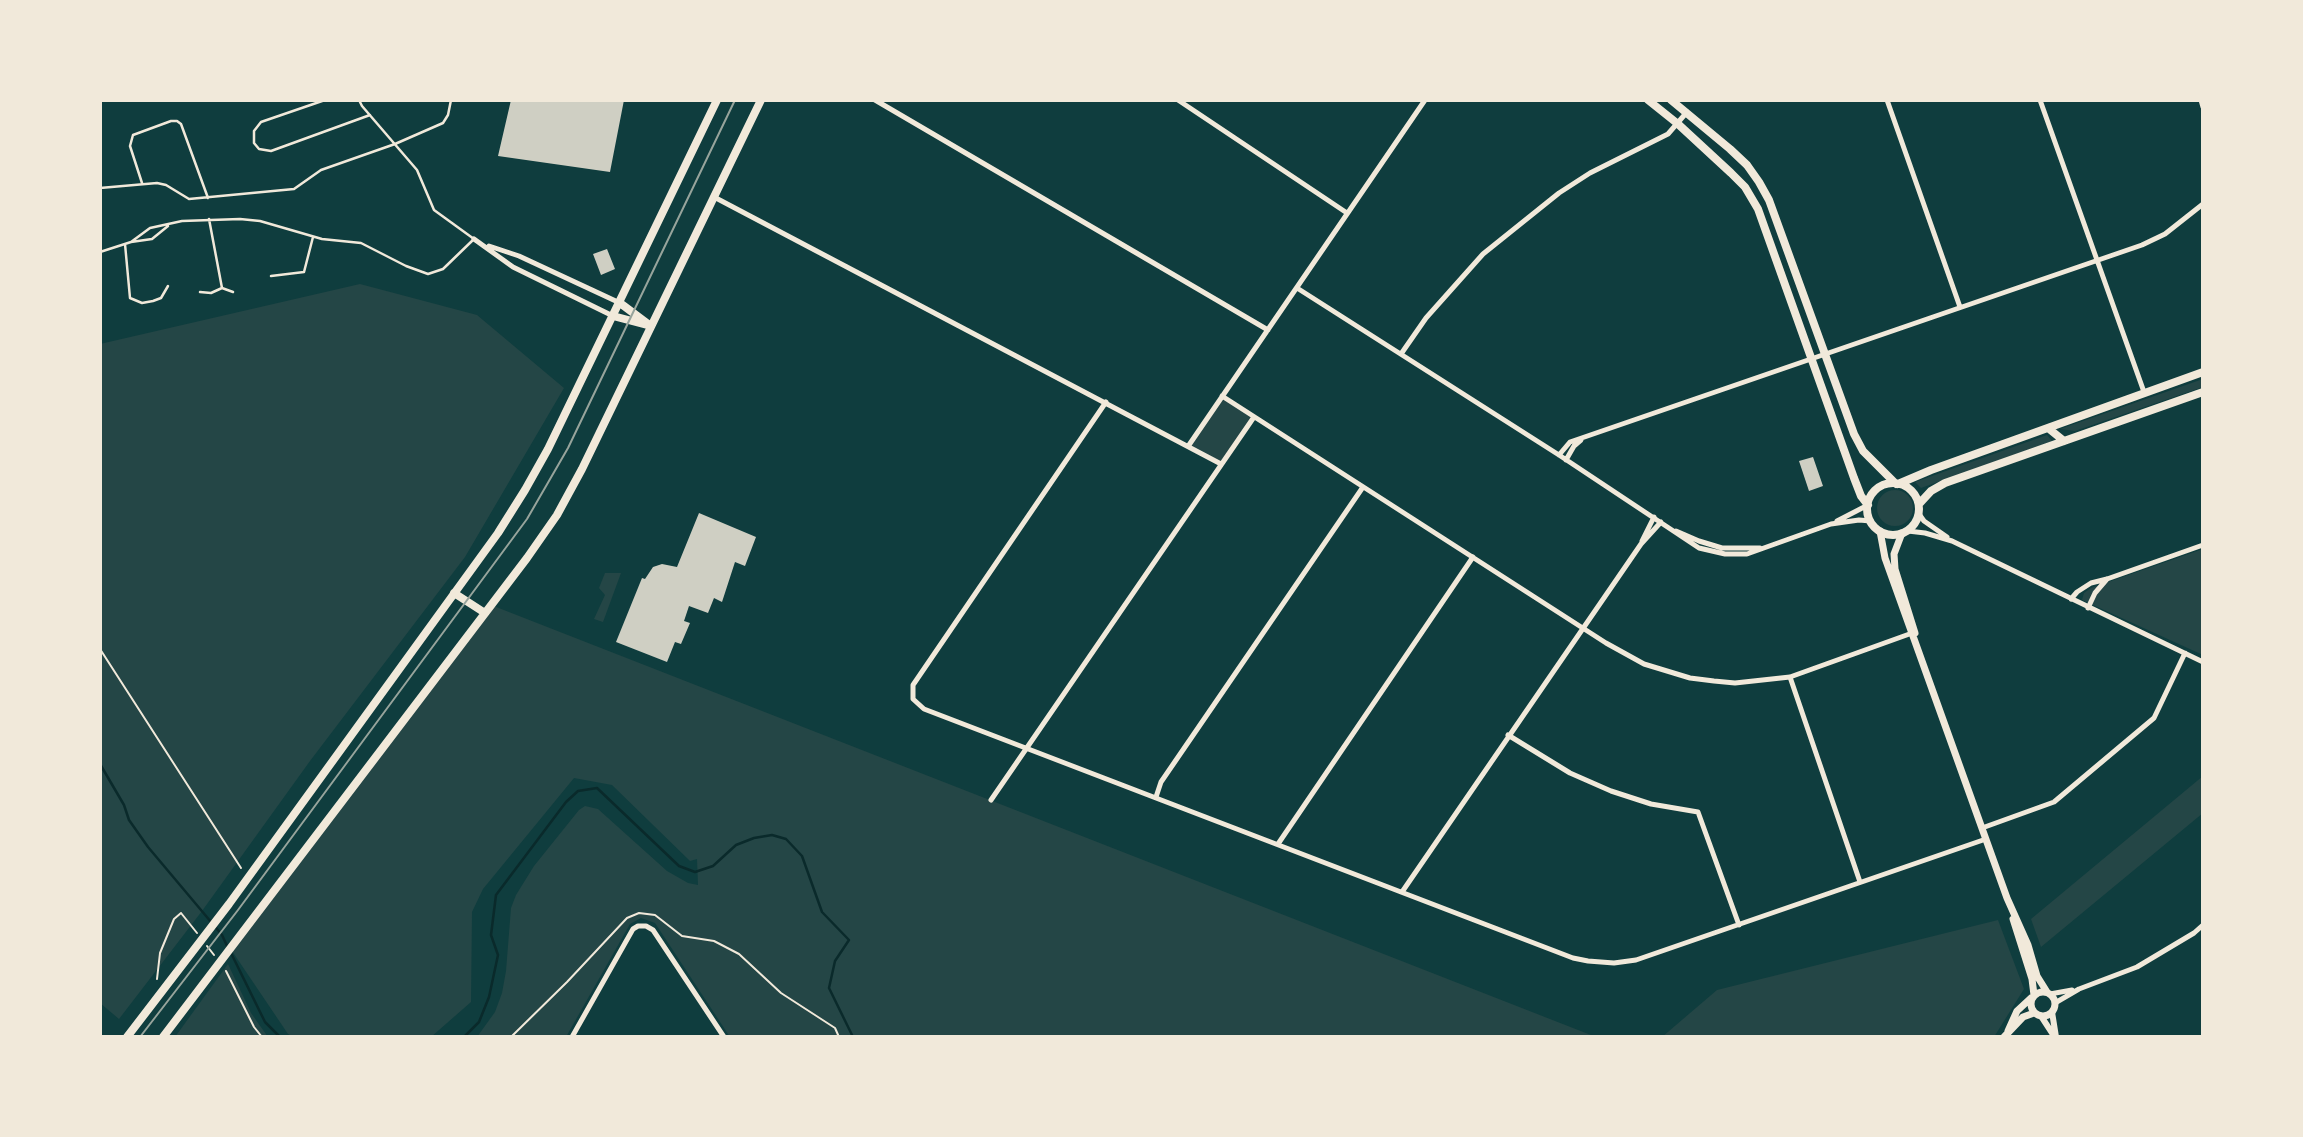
<!DOCTYPE html>
<style>
body{margin:0}
#map{position:relative;width:2303px;height:1137px;overflow:hidden;background:#0f3d3e;font-family:"Alegreya Sans",sans-serif}
canvas{display:block}
.frame{position:absolute;inset:0;border:102px solid #f1e9da;pointer-events:none}
</style>
<div id="map">
<canvas width="2303" height="1137"></canvas>
<div class="frame"></div>
</div>
<script>
const g = document.querySelector('canvas').getContext('2d');
g.lineJoin = 'round';
function paint(path, color) { g.fillStyle = color; g.fill(path, 'evenodd'); }
const toPath = rows => new Path2D(rows.map(r => 'M' + r).join(''));
function trace(path, color, width, dash) { g.strokeStyle = color; g.lineWidth = width; g.lineCap = dash ? 'butt' : 'round'; g.setLineDash(dash || []); g.stroke(path); }
const green = toPath([
 [360,284,477,315,564,388,465,557,310,761,202,911,119,1019,100,1003,100,344],
 [2203,379,2203,387,2075,431,2060,429],
 [1222,396,1254,417,1221,464,1189,445],
 [2047,435,2052,441,1921,488,1915,482],
 '1877 508a18 18 0 1 1 36 0a18 18 0 1 1-36 0Z',
 [2203,549,2203,655,2082,600,2084,593,2091,588],
 [605,573,621,573,603,622,594,619,605,595,599,588],
 [491,605,1596,1037,730,1037,655,923,641,918,630,924,566,1037,477,1037,495,1012,502,993,506,971,511,908,516,895,534,866,579,810,585,806,598,809,667,871,688,883,698,885,697,859,690,861,612,785,574,778,483,889,472,912,471,1002,431,1037,294,1037,288,1034,232,951],
 [2203,776,2203,813,2041,947,2031,919],
 [1998,920,2024,989,1994,1037,1662,1037,1717,990],
 [228,964,251,1013,268,1037,175,1037]
]);
const stream = toPath([
 [100,764,124,805,129,820,148,847,222,935,228,948],
 [231,953,265,1022,280,1037],
 [464,1037,479,1022,489,997,498,955,491,935,496,895,566,802,578,791,597,788,679,866,695,872,713,866,736,845,754,838,772,835,786,839,802,856,822,912,849,940,835,961,829,988,853,1037]
]);
const building = toPath([
 [511,100,624,100,610,172,498,156],
 [607,249,615,269,601,275,593,254],
 [1813,457,1823,486,1809,491,1799,461],
 [699,513,756,537,745,566,735,562,722,602,714,598,708,613,689,606,684,621,690,623,681,644,675,642,667,662,616,642,642,578,645,579,653,567,662,564,677,567]
]);
const path = toPath([
 [100,649,241,868],
 [207,946,214,955],
 [226,971,254,1027,262,1037],
 [157,979,160,953,174,919,181,913,197,933],
 [511,1037,567,982,627,918,639,913,655,915,682,936,714,941,739,954,781,993,835,1028,839,1037]
]);
const service = toPath([
 [325,100,261,122,254,131,254,143,259,149,271,151,370,115],
 [142,183,130,146,133,135,171,121,177,121,181,124,208,198],
 [100,188,157,183,166,185,189,199,294,189,321,170,395,144,443,123,448,115,451,100],
 [209,219,222,288],
 [131,242,150,228,182,221,240,219,260,221,322,239,361,243,406,266,428,274,443,269,474,239,434,210,417,170,362,106,359,100],
 [125,244,130,298,142,303,153,301,161,298,168,286],
 [100,252,131,242,152,239,168,226],
 [271,276,304,272,313,237],
 [200,292,211,293,222,288,233,292]
]);
const minor = toPath([
 [875,100,1268,330],
 [1178,100,1347,213],
 [1887,100,1960,307],
 [2040,100,2144,392],
 [2201,100,2203,107],
 [714,197,1221,464],
 [474,239,513,267,613,316],
 [489,246,519,256,620,303],
 [1297,288,1559,455,1699,548,1725,554,1747,554,1831,524,1859,520,1871,521],
 [1401,354,1426,318,1483,254,1559,193,1590,173,1668,134,1687,112],
 [1222,396,1606,643,1644,664,1690,678,1714,681,1735,683,1790,677,1915,632],
 [1106,402,913,685,913,699,924,709,1573,958,1588,961,1614,963,1636,960,1986,839],
 [1189,445,1425,100],
 [1559,455,1570,442,2142,245,2165,234,2203,204],
 [1566,460,1574,446,1581,440],
 [1919,514,1924,521,1947,537],
 [1837,521,1868,505],
 [1676,531,1699,541,1722,548,1760,548],
 [1908,531,1925,533,1952,541,2203,662],
 [1642,541,1654,517],
 [2071,599,2077,592,2091,583,2107,579,2203,545],
 [2088,608,2095,593,2107,579],
 [1790,677,1860,882],
 [1508,735,1570,773,1611,791,1651,804,1698,812,1739,925],
 [1156,797,1161,782,1363,487],
 [991,800,1254,417],
 [1982,828,2054,802,2154,718,2185,653],
 [1278,844,1473,557],
 [1402,892,1641,544,1661,522],
 [2050,994,2072,990],
 [2055,1003,2079,989,2137,967,2194,933,2203,925],
 [572,1037,633,929,638,926,646,926,653,930,724,1037]
]);
const tertiary = toPath([
 [2052,1012,2056,1037],
 [2041,1016,2054,1036]
]);
const secondary = toPath([
 [1880,531,1885,558,2007,898,2028,945,2037,976,2047,992],
 [1902,533,1894,554,1895,569,1915,633],
 [2013,919,2032,979,2034,995],
 '2031 1004a12 12 0 1 1 24 0a12 12 0 1 1-24 0Z',
 [2008,1031,2017,1011,2031,998],
 [2004,1037,2023,1017,2034,1013]
]);
const primary = toPath([
 [1648,100,1678,124,1731,173,1745,187,1758,209,1854,478,1861,496,1868,505],
 [1671,100,1730,149,1747,165,1759,182,1769,200,1854,434,1863,451,1896,484],
 [2048,428,2064,441],
 '1867 509a26 26 0 1 1 52 0a26 26 0 1 1-52 0Z',
 [1898,484,1931,470,2203,372],
 [1919,504,1931,491,1945,483,2203,392]
]);
const trunk = toPath([
 [620,303,648,324],
 [613,316,651,326],
 [454,593,485,613],
 [127,1037,229,904,498,533,525,490,548,449,717,100],
 [163,1037,527,558,557,515,582,469,761,100]
]);
const tram = toPath([
 [140,1037,238,910,527,519,568,448,735,100]
]);
paint(green, '#244646');
trace(stream, '#0a2a2b', 2.5);
paint(building, '#cfcfc3');
trace(path, '#f1e9da', 2);
trace(service, '#f1e9da', 2.5);
trace(minor, '#f1e9da', 5);
trace(tertiary, '#f1e9da', 6);
trace(secondary, '#f1e9da', 7);
trace(primary, '#f1e9da', 8);
trace(trunk, '#f1e9da', 8);
trace(tram, '#97a49c', 2);
</script>
